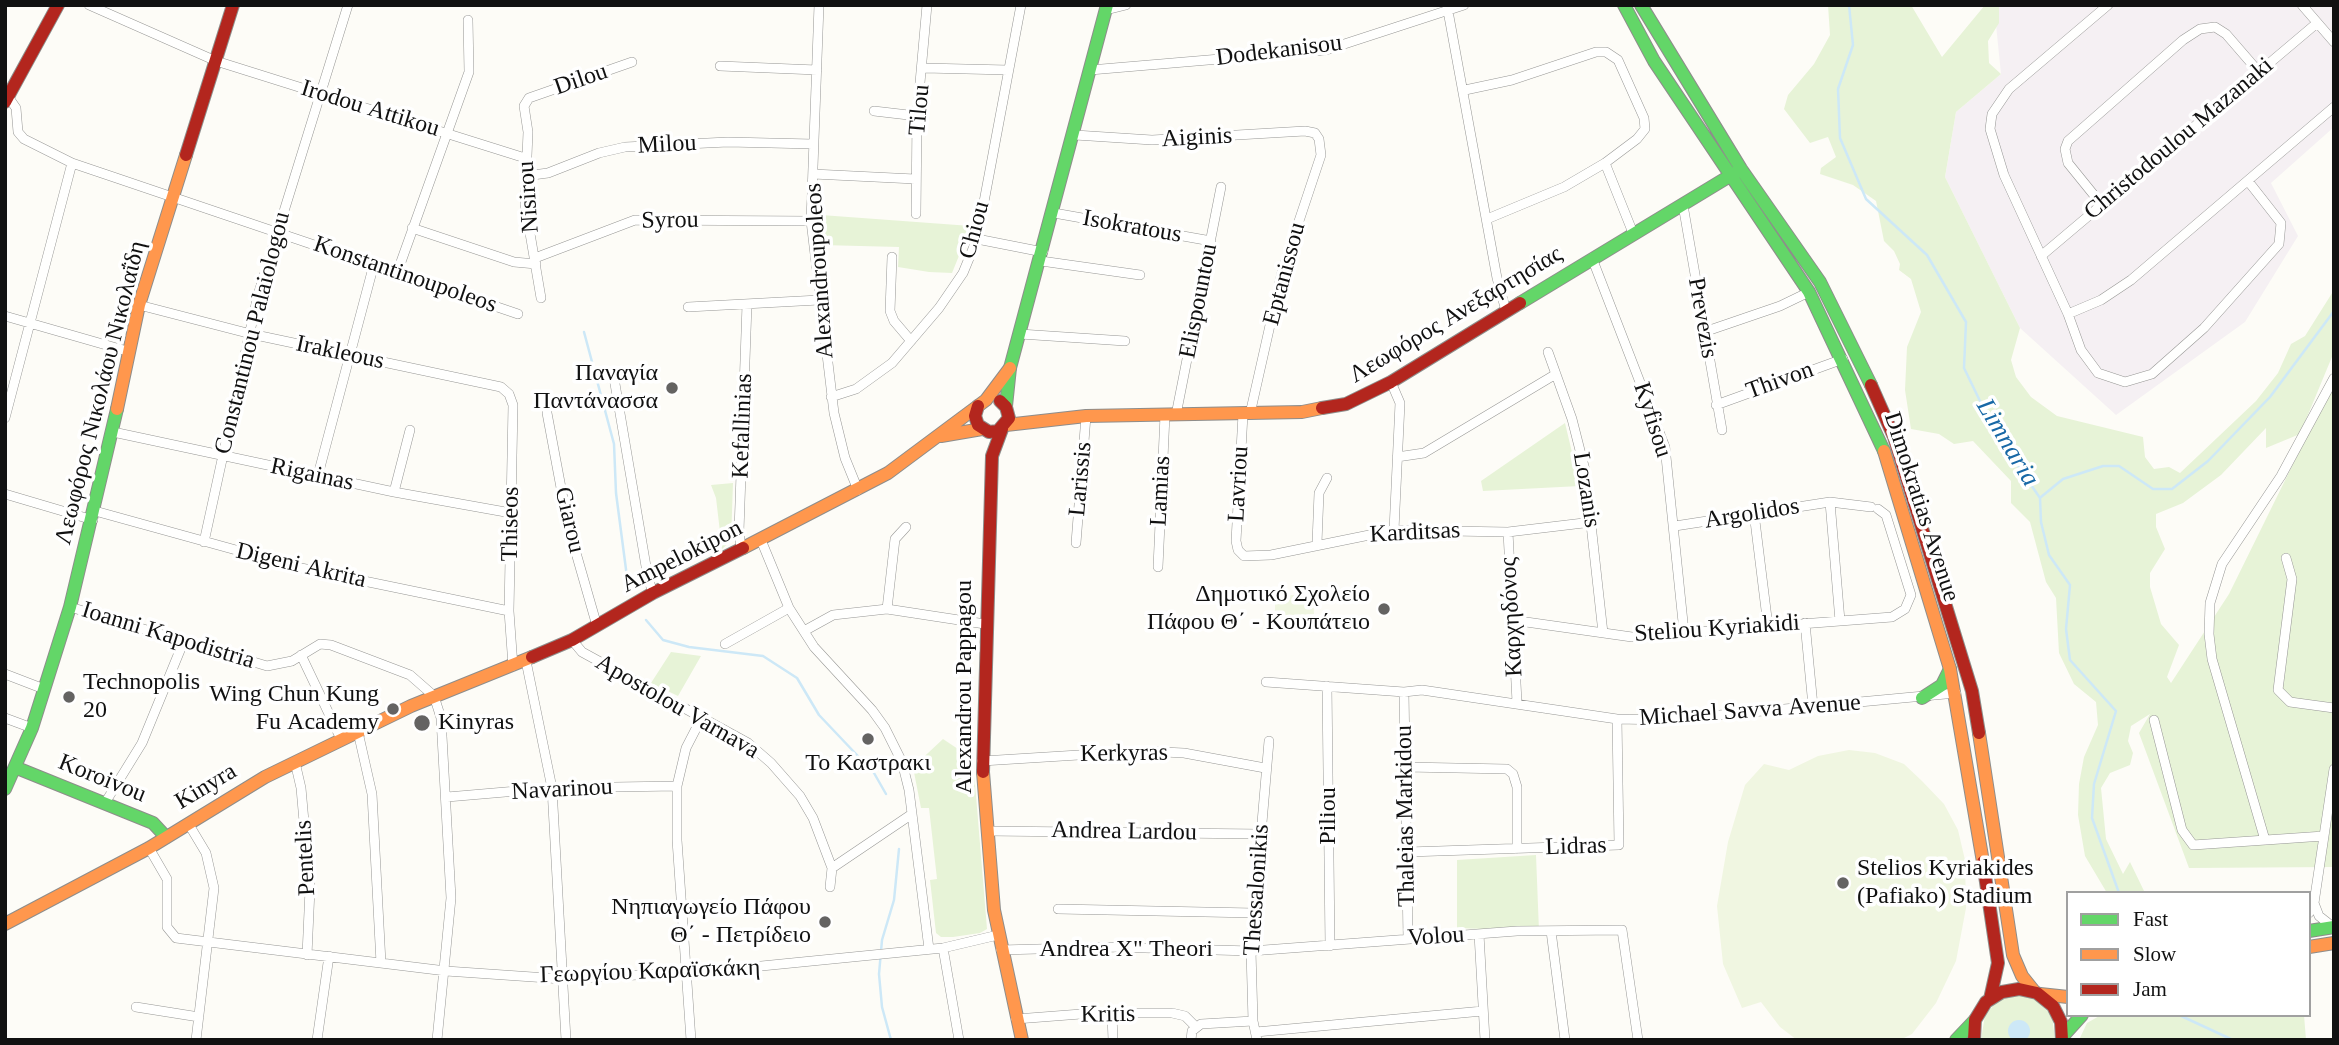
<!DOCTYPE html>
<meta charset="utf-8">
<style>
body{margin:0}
#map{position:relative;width:2339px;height:1045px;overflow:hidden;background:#fdfcf7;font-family:"Times New Roman",serif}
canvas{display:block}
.frame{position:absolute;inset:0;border:7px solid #111;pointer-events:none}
.legend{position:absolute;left:2066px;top:891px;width:245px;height:126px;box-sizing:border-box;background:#fff;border:2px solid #a0a0a0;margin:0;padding:9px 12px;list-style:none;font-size:21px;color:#111}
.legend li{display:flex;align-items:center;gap:14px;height:35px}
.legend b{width:35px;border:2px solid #a0a0a0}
</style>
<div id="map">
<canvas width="2339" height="1045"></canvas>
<div class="frame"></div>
<ul class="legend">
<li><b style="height:9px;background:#63d668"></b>Fast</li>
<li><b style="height:9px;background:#ff974d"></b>Slow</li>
<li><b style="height:9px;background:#b3261e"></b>Jam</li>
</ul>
</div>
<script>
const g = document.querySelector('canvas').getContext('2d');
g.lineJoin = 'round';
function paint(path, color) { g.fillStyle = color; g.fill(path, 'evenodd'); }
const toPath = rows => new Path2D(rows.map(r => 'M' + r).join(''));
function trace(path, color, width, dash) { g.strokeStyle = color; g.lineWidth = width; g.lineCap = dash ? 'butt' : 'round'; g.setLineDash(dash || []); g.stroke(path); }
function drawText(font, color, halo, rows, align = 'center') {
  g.font = font + ' "Times New Roman",serif'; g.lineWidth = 7; g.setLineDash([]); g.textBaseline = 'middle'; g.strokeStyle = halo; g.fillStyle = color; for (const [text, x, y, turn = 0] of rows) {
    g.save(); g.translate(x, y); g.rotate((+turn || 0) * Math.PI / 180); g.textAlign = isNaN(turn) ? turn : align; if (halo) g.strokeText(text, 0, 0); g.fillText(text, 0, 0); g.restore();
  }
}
const industrial = toPath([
 [1994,5,2334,5,2334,127,2271,183,2298,236,2245,322,2116,415,2020,328,1945,177,1956,112,2001,74]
]);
const green = toPath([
 [1828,5,1911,5,1942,57,1985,5,1999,5,1999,23,1988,41,1989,63,2001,74,1956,112,1945,177,2020,328,2011,360,2016,377,2031,397,2057,416,2143,437,2145,457,2154,469,2169,467,2180,473,2256,401,2278,373,2291,344,2305,336,2334,290,2334,352,2300,434,2266,448,2266,428,2221,475,2183,503,2156,514,2156,527,2165,549,2150,573,2150,587,2161,624,2179,645,2167,677,2171,683,2229,594,2334,381,2334,867,2189,868,2139,733,2150,714,2131,726,2128,741,2133,753,2130,765,2110,773,2101,788,2106,839,2123,874,2130,862,2145,893,2107,893,2085,856,2078,815,2079,784,2084,757,2098,725,2096,702,2074,684,2059,653,2056,598,2046,582,2030,522,2011,503,2011,481,1973,441,1954,444,1939,434,1911,429,1905,390,1907,347,1921,312,1911,279,1899,270,1900,264,1894,251,1884,241,1876,201,1853,185,1820,174,1821,168,1836,157,1828,137,1810,143,1784,109,1788,95,1814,64,1830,35],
 [821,215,971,226,952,273,929,272,898,267,899,247,821,245],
 [1565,423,1580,486,1483,491,1481,481],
 [733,483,731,541,722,549,716,498,711,485],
 [671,652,701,656,678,696,651,683],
 [943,739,973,759,987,929,980,933,953,937,941,937,936,933,930,880,937,879,929,808,921,808,913,767],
 [1536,855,1539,931,1457,928,1457,860],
 [2014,995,2032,997,2052,1015,2055,1040,1981,1040,1985,1015,1997,1001],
 [2101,1015,2304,1015,2306,1040,2079,1040,2087,1023]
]);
const pitch = toPath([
 [1313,594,1314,614,1275,616,1275,596],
 [1849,750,1875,753,1904,764,1922,781,1944,804,1958,830,1965,860,1966,908,1956,961,1936,1003,1912,1034,1900,1040,1797,1040,1780,1027,1761,1002,1742,1008,1723,964,1717,906,1728,842,1745,785,1764,764,1789,770,1818,756]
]);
const water = toPath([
 '2008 1031a11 11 0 1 1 22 0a11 11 0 1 1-22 0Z'
]);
const stream = toPath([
 [1849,5,1853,45,1838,89,1840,138,1866,199,1927,255,1966,322,1964,368,1996,434,2040,498,2041,522,2049,555,2070,585,2066,629,2070,660,2116,711,2094,784,2092,818,2119,893],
 [584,332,614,444,616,493,627,577],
 [2041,497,2063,479,2103,466,2119,466,2153,489,2172,489,2208,461,2270,397,2334,311],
 [646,620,663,640,689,647,763,656,797,678,819,715,874,773,886,794],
 [2179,1015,2233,1040],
 [891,1040,882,1007,879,974,882,940,894,900,899,849]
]);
const street = toPath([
 [89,5,216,61,525,158],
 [819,5,811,221,834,413,845,458,858,490],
 [2108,5,2009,89,1992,114,1990,129,2004,175,2068,314,2081,350,2098,373,2125,382,2152,374,2204,328,2279,244,2281,223,2248,181],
 [2302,5,2334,42],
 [1106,10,1126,5],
 [1448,11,1497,278,1506,311],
 [720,66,817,70],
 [924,68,1008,70],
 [1090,70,1326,50,1464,5],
 [1465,90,1512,80,1596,52,1606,52,1618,60,1644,118,1645,129,1637,139,1605,163,1564,187,1487,219],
 [9,98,16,108,18,132,24,139,72,163,518,314],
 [874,111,917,116],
 [1075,135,1152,140,1305,131,1315,133,1319,139,1321,155,1282,272,1250,414],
 [1605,163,1633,233],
 [813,174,915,179],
 [525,176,548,173,599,153,625,147,728,142,813,144],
 [1683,205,1722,430],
 [2102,205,2068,163,2065,149,2068,141,2183,40,2200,29,2215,27,2226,34,2258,71],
 [1054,213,1211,241],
 [916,214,917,116,927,5],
 [412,228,514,262,536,264],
 [977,239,1043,252],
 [2041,256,2317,23],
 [892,257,890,311,894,321,911,341],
 [535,258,635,220,811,221],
 [1592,258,1665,447,1684,632],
 [1041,261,1140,275],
 [397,273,469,72,468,20],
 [541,298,525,204,528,132,524,106,529,98,632,62],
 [139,305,251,334,501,387,509,394,513,405,509,611,513,666],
 [688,307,819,300],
 [2068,314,2101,300,2131,280,2334,107],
 [5,316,127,351],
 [1704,332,1780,306,1809,292],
 [1020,334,1125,341],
 [1548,352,1572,419,1585,470,1603,633],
 [614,378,648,578,653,593],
 [1391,382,1400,403,1394,530],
 [831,397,856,389,892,363,939,308,963,273,977,239,1021,5],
 [1716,405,1843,359],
 [547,413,568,525,597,626],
 [1243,414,1236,541,1238,550,1244,556,1271,555,1394,530,1508,532,1592,522],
 [1176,415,1221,187],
 [5,418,72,163],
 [113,432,394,492,511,513],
 [1397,457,1424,453,1556,374],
 [318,475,374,264],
 [394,492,410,430],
 [5,494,93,520],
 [1830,502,1871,507],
 [95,511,301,568,509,611],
 [1754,513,1768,626],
 [1675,526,1830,502,1840,621],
 [1508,532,1517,702],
 [761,540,789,608,814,647,872,710,885,728,902,762,909,790,929,949],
 [204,542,258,295,348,5],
 [1076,543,1086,416],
 [1317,543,1319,493,1327,478],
 [741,549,739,531,747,304],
 [2286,558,2292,579,2278,690,2290,702,2334,708],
 [1158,567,1165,415],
 [70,607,267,666,292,661,320,644,331,645,410,675,434,696,441,718,451,898,437,1040],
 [887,609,895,539,906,527],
 [1512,620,1632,637,1892,617,1905,609,1911,595,1886,515,1878,509],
 [1805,623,1813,706],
 [804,631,833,615,887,609,985,624],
 [572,640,582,652,748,743,771,763,800,796,813,818,832,868,830,887],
 [725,644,789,608],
 [301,655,341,739],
 [526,661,552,788,566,1040],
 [5,674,44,689],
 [1266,682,1404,692,1422,690,1617,719,1666,720,1956,693],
 [1327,686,1330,946],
 [1404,692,1408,939],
 [5,718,32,728],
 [2154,720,2182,830,2193,845,2324,836],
 [358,732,372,794,381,963],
 [982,761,1143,751,1184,753,1265,768],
 [295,762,301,788,310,889,307,955],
 [1406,767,1507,769,1513,774,1517,787,1517,849],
 [447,797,552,788,677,786],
 [105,803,142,743,183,643],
 [188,823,206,853,214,888,196,1040],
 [988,831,1261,834],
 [2265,840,2212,659,2209,634,2210,603,2222,564,2281,476,2334,378],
 [149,848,167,879,167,927,176,938,446,971,562,979,711,971,943,948,998,935],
 [1408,852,1619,845,1617,719],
 [832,868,912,814],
 [2314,903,2319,916,2333,927],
 [1058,909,1254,913],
 [2309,913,2314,903,2334,769],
 [1551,931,1565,1040],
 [1479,934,1485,1040],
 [943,948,959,1040],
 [1001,950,1110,947,1251,951,1517,931,1622,930,1638,1040],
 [136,1007,199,1017],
 [1112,1015,1113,1040],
 [1016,1019,1094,1013,1172,1013,1185,1016,1196,1027],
 [1256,1032,1483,1011],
 [317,1040,329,956],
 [691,1040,677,840,677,786,686,748,702,717],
 [1191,1040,1192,1031,1201,1024,1253,1021],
 [1257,1040,1253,1021,1251,951,1269,741]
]);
const fast = toPath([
 [1624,5,1654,61,1809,292,1884,451],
 [1641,5,1741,169,1820,282,1871,385],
 [1520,303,1738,171],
 [1006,406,1010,368,1107,5],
 [1922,698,1942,685,1950,669],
 [17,768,153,823,166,837],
 [5,789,32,728,70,607,117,409],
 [2309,931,2334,927],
 [2063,1036,2082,1015],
 [1956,1040,1975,1020]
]);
const slow = toPath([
 [117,409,139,305,186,155],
 [1006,425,1086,416,1302,412,1322,408],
 [941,436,982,429],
 [1884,451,1950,669,1983,862],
 [743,548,888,473,986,400,1010,368],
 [1979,733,2013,955,2022,976,2034,991],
 [983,772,994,910,1022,1040],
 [5,924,149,848,265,777,411,706,532,657],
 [2309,947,2334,943],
 [2040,994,2068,997]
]);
const jam = toPath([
 [5,102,58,5],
 [186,155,233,5],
 [1871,385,1894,437,1972,691,1979,733],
 [978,406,975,416,978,425,989,432,998,431,1009,418,1006,407,1000,401],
 [1322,408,1346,404,1391,382,1520,303],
 [532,657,572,640,653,593,743,548],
 [983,772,992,456,1002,429],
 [1983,862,1998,963,1990,999],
 [1974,1040,1975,1020,1986,1002,2002,992,2019,989,2037,993,2053,1006,2061,1022,2062,1040]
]);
const markers = [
 [672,388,7,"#646362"],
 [1384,609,7,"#646362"],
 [69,697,7,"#646362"],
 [393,709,7,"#646362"],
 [422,723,9,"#646362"],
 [868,739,7,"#646362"],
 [1843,883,7,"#646362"],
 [825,922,7,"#646362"]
];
const streetNames = [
 ["Dodekanisou",1279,51,-7],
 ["Dilou",581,80,-19],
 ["Irodou Attikou",370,109,17],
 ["Tilou",920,110,-85],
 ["Aiginis",1197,138,-3],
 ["Christodoulou Mazanaki",2179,139,-40],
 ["Milou",667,145,-3],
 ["Nisirou",529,197,-94],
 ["Syrou",670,221,-1],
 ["Isokratous",1132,227,10],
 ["Chiou",975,230,-75],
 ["Alexandroupoleos",820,271,-94],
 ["Eptanissou",1285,274,-75],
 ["Konstantinoupoleos",405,275,19],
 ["Elispountou",1199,301,-79],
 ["Λεωφόρος Ανεξαρτησίας",1456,315,-31],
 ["Prevezis",1702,318,80],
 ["Constantinou Palaiologou",253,333,-76],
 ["Irakleous",340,353,12],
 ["Thivon",1780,381,-20],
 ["Λεωφόρος Νικολάου Νικολαΐδη",101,393,-76],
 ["Kyfisou",1652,420,72],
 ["Kefallinias",743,426,-88],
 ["Rigainas",312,475,12],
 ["Larissis",1081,479,-85],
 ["Lavriou",1239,484,-87],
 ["Lozanis",1586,490,81],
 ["Lamias",1161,491,-87],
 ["Dimokratias Avenue",1921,507,72],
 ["Argolidos",1752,514,-9],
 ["Giarou",569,520,77],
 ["Thiseos",511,524,-89],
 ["Karditsas",1415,533,-3],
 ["Ampelokipon",682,557,-27],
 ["Digeni Akrita",301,566,13],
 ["Καρχηδόνος",1512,617,-93],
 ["Steliou Kyriakidi",1717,629,-4],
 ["Ioanni Kapodistria",168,636,17],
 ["Alexandrou Pappagou",965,687,-90],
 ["Apostolou Varnava",677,707,30],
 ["Michael Savva Avenue",1750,711,-4],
 ["Kerkyras",1124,754,-1],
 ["Koroivou",102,779,22],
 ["Kinyra",206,787,-31],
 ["Navarinou",562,790,-3],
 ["Piliou",1329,816,-90],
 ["Thaleias Markidou",1406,816,-91],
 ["Andrea Lardou",1124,832,1],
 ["Lidras",1576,847,-2],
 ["Pentelis",306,858,-93],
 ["Thessalonikis",1257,890,-86],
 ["Volou",1436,937,-4],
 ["Andrea X\" Theori",1126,950],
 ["Γεωργίου Καραϊσκάκη",650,972,-2],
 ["Kritis",1108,1015,-1]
];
const poiNames = [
 ["Παναγία",658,374],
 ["Παντάνασσα",658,402],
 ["Δημοτικό Σχολείο",1370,595],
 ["Πάφου Θ΄ - Κουπάτειο",1370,623],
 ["Technopolis",83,683,"left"],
 ["20",83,711,"left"],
 ["Wing Chun Kung",379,695],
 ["Fu Academy",379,723],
 ["Kinyras",438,723,"left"],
 ["Το Καστρακι",868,764,"center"],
 ["Stelios Kyriakides",1857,869,"left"],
 ["(Pafiako) Stadium",1857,897,"left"],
 ["Νηπιαγωγείο Πάφου",811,908],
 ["Θ΄ - Πετρίδειο",811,936]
];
const waterNames = [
 ["Limnaria",2007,443,59]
];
paint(industrial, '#f5f0f3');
paint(green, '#e7f3d7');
paint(pitch, '#f0f6e1');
paint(water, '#cde8f7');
trace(stream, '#cde8f7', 2.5);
trace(street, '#979795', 10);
trace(fast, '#8e8d8b', 14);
trace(slow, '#8e8d8b', 14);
trace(jam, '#8e8d8b', 14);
trace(street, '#fffffe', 9);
trace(fast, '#63d668', 12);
trace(slow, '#ff974d', 12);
trace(jam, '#b3261e', 12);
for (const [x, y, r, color] of markers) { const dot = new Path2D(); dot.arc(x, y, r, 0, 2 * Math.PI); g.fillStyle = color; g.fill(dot); trace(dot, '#fff', 2.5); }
drawText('24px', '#111', '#fff', streetNames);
drawText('24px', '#111', '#fff', poiNames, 'right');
drawText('italic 26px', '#1768a6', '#fff', waterNames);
</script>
